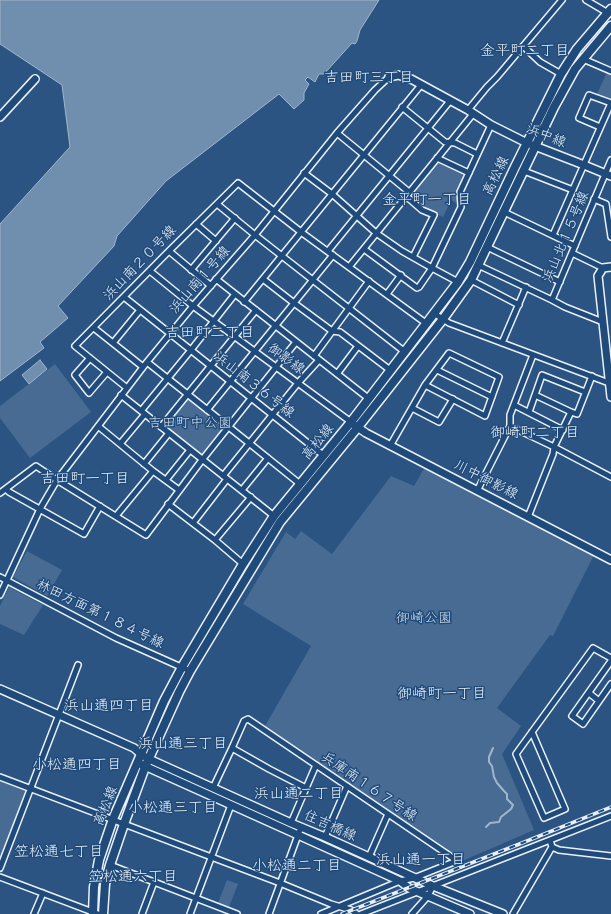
<!DOCTYPE html>
<meta charset="utf-8">
<style>
body{margin:0}
canvas{display:block;background:#2b5482}
</style>
<canvas width="611" height="914"></canvas>
<script>
const g = document.querySelector('canvas').getContext('2d');
g.lineJoin = 'round';
function paint(path, color) { g.fillStyle = color; g.fill(path, 'evenodd'); }
const toPath = rows => new Path2D(rows.map(r => 'M' + r).join(''));
function trace(path, color, width, dash) { g.strokeStyle = color; g.lineWidth = width; g.lineCap = dash ? 'butt' : 'round'; g.setLineDash(dash || []); g.stroke(path); }
function drawText(font, color, halo, rows, align = 'center') {
  g.font = font + ' "Patrick Hand","Klee One",sans-serif'; g.lineWidth = 3; g.setLineDash([]); g.textBaseline = 'middle'; g.strokeStyle = halo; g.fillStyle = color; for (const [text, x, y, turn = 0] of rows) {
    g.save(); g.translate(x, y); g.rotate((+turn || 0) * Math.PI / 180); g.textAlign = isNaN(turn) ? turn : align; if (halo) g.strokeText(text, 0, 0); g.fillText(text, 0, 0); g.restore();
  }
}
const green = toPath([
 [607,72,611,74,611,100,597,94],
 [440,162,462,173,463,176,456,192,457,200,456,203,451,200,443,217,423,208,410,198,410,195,436,163],
 [55,364,91,412,30,458,0,418,0,406],
 [187,397,225,427,203,456,162,425],
 [425,467,594,555,553,636,550,635,497,708,521,726,502,754,534,830,462,861,265,726,311,646,243,604,286,532,295,539,301,531,332,554,391,476,414,486],
 [27,551,62,570,47,596,13,577],
 [9,587,43,605,24,635,0,624,0,606],
 [0,780,27,791,0,861],
 [227,880,238,884,229,907,218,903]
]);
const water = toPath([
 [0,0,379,0,360,30,357,41,355,44,352,43,324,74,319,74,315,82,308,77,305,80,309,84,304,93,304,100,294,109,279,94,166,181,117,236,114,246,58,306,68,318,40,342,44,348,0,381,0,224,70,147,62,85,0,44,0,0],
 [40,360,47,369,29,384,22,375,40,360]
]);
const stream = toPath([
 [486,827,490,823,499,822,501,817,511,809,513,805,507,799,507,794,504,791,497,783,494,777,492,766,489,762,489,757,493,748]
]);
const street = toPath([
 [586,0,608,13],
 [523,46,540,62,561,74],
 [583,59,611,71],
 [402,107,445,142,455,143,475,153,478,153],
 [468,110,487,87,497,77,562,0],
 [337,133,364,155,409,192],
 [437,158,469,173],
 [524,171,573,190],
 [304,173,332,194,376,233,402,251,432,268,458,282],
 [406,196,422,210,434,215,413,257],
 [594,199,606,204,611,237],
 [217,204,255,235,405,352],
 [504,212,575,246],
 [196,224,216,241],
 [553,235,611,103,589,95,579,118,600,127],
 [487,247,560,282],
 [364,249,417,288,419,287,432,268,461,207,460,192,491,125],
 [169,251,211,286],
 [328,251,450,101],
 [572,253,603,268],
 [478,265,552,300,611,160],
 [349,267,473,114],
 [191,270,235,218],
 [150,271,193,306,351,422],
 [216,279,368,398],
 [263,279,294,303,332,331,340,332,390,370],
 [471,280,519,305],
 [387,294,401,275],
 [124,297,323,455],
 [552,300,565,307,603,322],
 [244,302,421,85],
 [435,314,449,323,609,383],
 [94,328,143,367],
 [113,343,140,310],
 [502,343,526,287],
 [314,356,369,281],
 [90,358,75,375,89,393,107,372],
 [147,362,249,443,300,484],
 [437,370,492,397],
 [337,374,358,346],
 [127,388,75,346,169,251,238,183,301,232,427,324],
 [121,395,274,516],
 [535,395,571,412],
 [514,405,563,430],
 [412,408,439,422,453,399],
 [207,410,333,255],
 [141,411,191,350,235,294],
 [529,412,542,375,585,392],
 [98,426,153,471,179,490],
 [510,426,554,447,611,477],
 [161,427,256,310],
 [120,444,145,414],
 [390,446,425,385,449,353,499,377,485,416,425,385],
 [144,464,169,433],
 [223,476,298,383,319,360],
 [166,480,190,450],
 [6,489,9,492,84,534,100,506],
 [242,490,268,458],
 [477,491,510,426,510,415,533,355],
 [0,493,36,466,57,480,146,535,202,460,296,342],
 [168,504,215,540,243,564],
 [116,516,153,471],
 [528,517,553,454,554,447,571,412,577,414,592,376],
 [193,523,227,479],
 [215,540,251,497],
 [0,577,116,638,190,671],
 [0,595,40,509,57,480,147,362,193,306,255,235,337,133,375,90,389,77],
 [611,661,572,716,583,724,611,684],
 [589,693,599,701],
 [532,732,565,809,544,818,516,754,532,732,593,648,611,658],
 [232,748,244,721,248,719,453,858,454,862,414,878,400,881,321,914],
 [0,777,280,883,331,904,351,910,357,914],
 [213,788,232,748,269,769,306,788],
 [291,823,316,765],
 [325,837,347,786],
 [552,847,559,850,611,856],
 [369,857,388,814],
 [110,865,237,914],
 [0,868,78,665],
 [0,877,98,914],
 [34,914,43,893],
 [142,914,154,882],
 [190,914,231,805],
 [269,914,301,827],
 [361,914,550,840],
 [412,914,428,896,433,886],
 [513,914,552,847,550,840,611,816]
]);
const secondary = toPath([
 [389,77,398,75,411,79,468,110,491,125,527,143,584,165,611,176],
 [0,117,35,79],
 [611,267,603,268,598,276,611,397],
 [353,424,366,433,611,560],
 [0,689,134,748,142,755,149,759,291,823,325,837,433,886,503,914],
 [138,763,298,835,400,881,409,888,470,914]
]);
const primary = toPath([
 [93,914,94,887,99,860,113,819,164,701,182,667,243,564,274,516,351,422,458,282,470,262,514,169,561,74,577,49,611,9],
 [103,914,105,884,110,865,124,824,145,767,179,692,190,671,280,522,358,427,443,319,471,280,554,107,575,69,611,26]
]);
const rail = toPath([
 [342,914,522,843,611,807]
]);
const streetNames = [
 ["浜中線",546,136,22],
 ["高松線",496,176,-64],
 ["浜山北１５号線",566,237,-67],
 ["浜山南２０号線",140,263,-46],
 ["浜山南１号線",200,280,-49],
 ["御影線",286,359,36],
 ["浜山南３６号線",254,385,38],
 ["高松線",318,442,-51],
 ["川中御影線",486,480,27],
 ["林田方面第１８４号線",100,614,26],
 ["兵庫南１６７号線",369,787,34],
 ["高松線",106,806,-68],
 ["住吉橋線",330,826,24]
];
const parkNames = [
 ["吉田町中公園",190,423],
 ["御崎公園",424,618]
];
const neighbourhoodNames = [
 ["金平町二丁目",525,51],
 ["吉田町三丁目",369,78],
 ["金平町一丁目",427,200],
 ["吉田町二丁目",210,333],
 ["御崎町二丁目",535,433],
 ["吉田町一丁目",85,479],
 ["御崎町一丁目",442,694],
 ["浜山通四丁目",109,706],
 ["浜山通三丁目",183,744],
 ["小松通四丁目",77,765],
 ["浜山通二丁目",299,794],
 ["小松通三丁目",173,808],
 ["笠松通七丁目",59,852],
 ["浜山通一丁目",421,860],
 ["小松通二丁目",297,866],
 ["笠松通六丁目",133,877]
];
paint(green, '#476b93');
paint(water, '#708ead');
trace(water, '#a0b6cb', 1);
trace(stream, '#a0b6cb', 2);
trace(street, '#e8f1f8', 8);
trace(secondary, '#e8f1f8', 10);
trace(primary, '#e8f1f8', 11);
trace(street, '#1f4a7a', 5);
trace(secondary, '#1f4a7a', 7);
trace(primary, '#1f4a7a', 8);
trace(rail, '#e8f1f8', 3.5);
trace(rail, '#1f4a7a', 2, [6]);
drawText('14px', '#e8f1f8', '#1f4a7a', streetNames);
drawText('14px', '#d0dde9', '#1f4a7a', parkNames);
drawText('15px', '#e8f1f8', '#1f4a7a', neighbourhoodNames);
</script>
